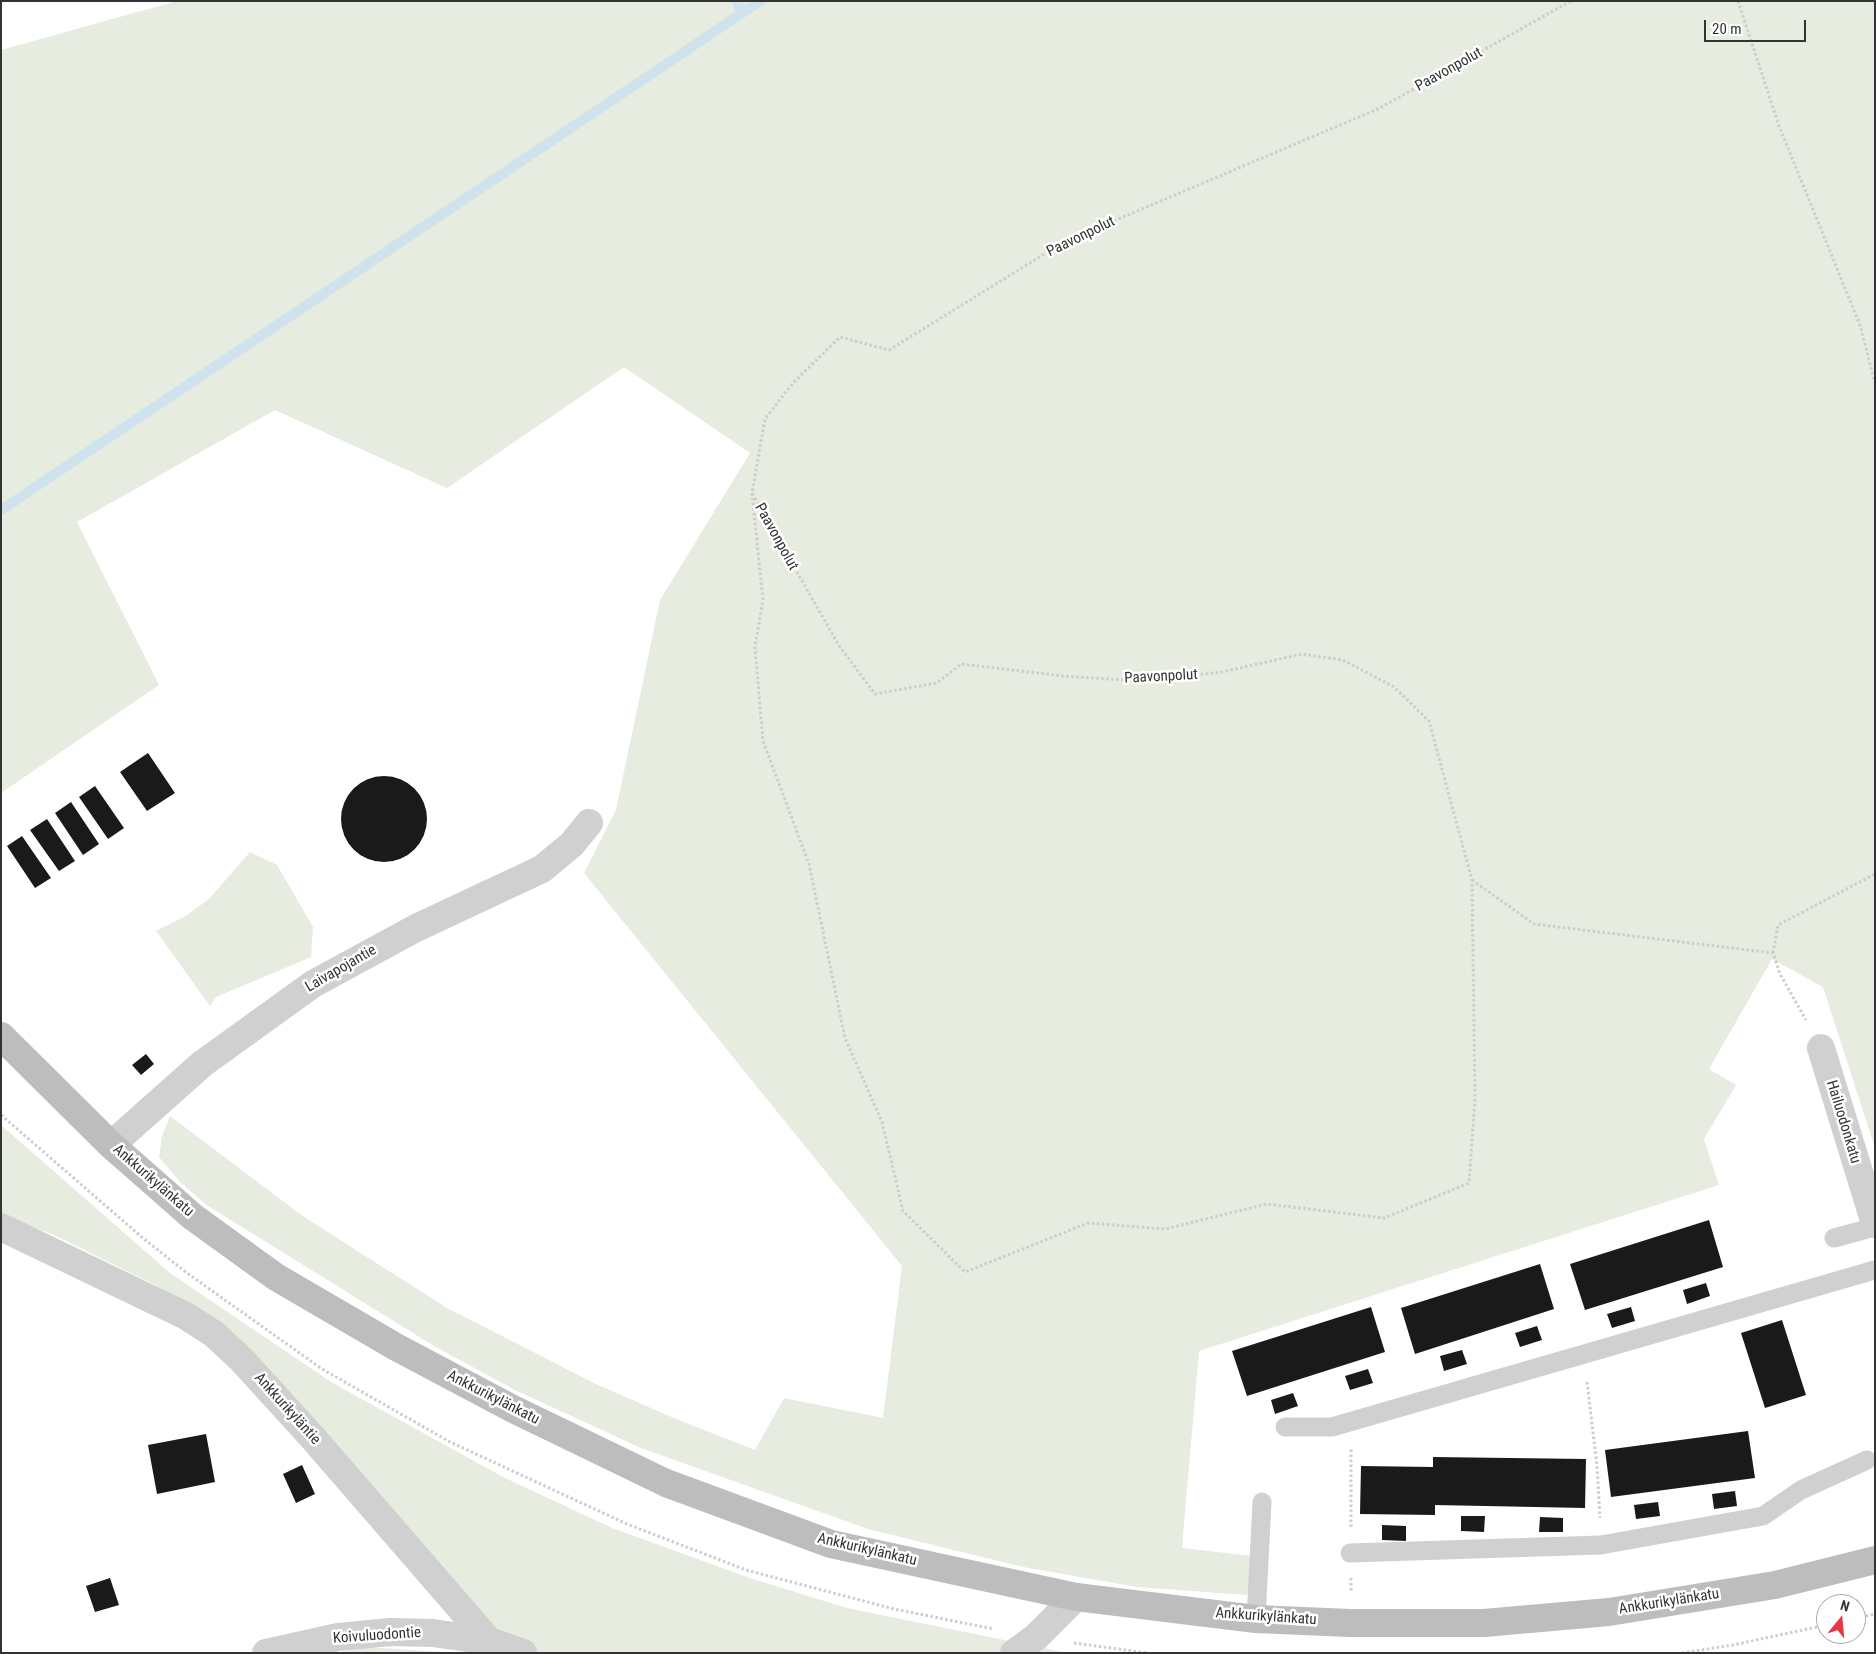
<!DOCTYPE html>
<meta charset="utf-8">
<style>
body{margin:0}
#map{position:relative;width:1876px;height:1654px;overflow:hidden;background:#fff;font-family:"Roboto Condensed",sans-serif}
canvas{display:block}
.frame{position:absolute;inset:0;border:2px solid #333;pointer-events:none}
.north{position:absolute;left:1816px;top:1594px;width:50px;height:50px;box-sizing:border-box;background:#fff;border:1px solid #adadad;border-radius:50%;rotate:17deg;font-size:14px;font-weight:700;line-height:20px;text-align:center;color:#333}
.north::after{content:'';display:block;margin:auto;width:18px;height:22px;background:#e63946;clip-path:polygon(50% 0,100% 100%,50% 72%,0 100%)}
.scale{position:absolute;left:1704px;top:20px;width:102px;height:22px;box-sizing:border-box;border:2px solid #333;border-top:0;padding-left:6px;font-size:15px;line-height:18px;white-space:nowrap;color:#333;-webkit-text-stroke:4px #fff;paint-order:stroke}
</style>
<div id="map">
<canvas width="1876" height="1654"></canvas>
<div class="frame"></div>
<div class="north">N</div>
<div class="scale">20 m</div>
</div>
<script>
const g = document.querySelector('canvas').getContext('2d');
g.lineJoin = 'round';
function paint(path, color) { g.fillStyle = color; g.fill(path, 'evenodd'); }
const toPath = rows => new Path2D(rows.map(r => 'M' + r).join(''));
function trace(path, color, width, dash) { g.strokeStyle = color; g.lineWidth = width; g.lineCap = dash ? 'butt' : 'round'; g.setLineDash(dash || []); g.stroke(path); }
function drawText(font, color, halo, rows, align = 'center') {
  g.font = font + ' "Roboto Condensed",sans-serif'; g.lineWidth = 5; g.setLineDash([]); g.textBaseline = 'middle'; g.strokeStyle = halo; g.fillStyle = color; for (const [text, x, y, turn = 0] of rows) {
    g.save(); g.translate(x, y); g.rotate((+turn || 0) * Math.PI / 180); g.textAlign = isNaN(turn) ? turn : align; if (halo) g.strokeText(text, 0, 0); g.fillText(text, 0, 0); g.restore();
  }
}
const green = toPath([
 [177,1,1875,1,1875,1148,1823,987,1772,959,1709,1069,1736,1085,1704,1139,1719,1185,1199,1351,1182,1548,1253,1556,1250,1587,1247,1595,1137,1587,1023,1567,868,1529,641,1448,515,1390,434,1346,208,1206,181,1183,159,1157,162,1136,170,1116,304,1217,447,1308,598,1385,676,1419,755,1450,784,1398,883,1418,902,1266,584,873,616,810,660,600,750,453,624,367,447,488,275,410,77,522,159,685,1,793,1,50],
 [250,852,277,865,287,882,313,927,311,957,216,997,210,1006,156,931,184,917,209,899],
 [1,1125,170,1273,331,1382,503,1477,612,1528,750,1578,847,1608,1068,1653,470,1653,473,1612,211,1325,155,1285,52,1234,1,1217],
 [364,1647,459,1653,336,1653]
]);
const stream = toPath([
 [737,1,741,13],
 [1,510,760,1]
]);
const building = toPath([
 [148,753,175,793,147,811,120,772],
 '341 819a43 43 0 1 1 86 0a43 43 0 1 1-86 0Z',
 [95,786,124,828,108,839,79,797],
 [71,802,99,844,83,855,55,813],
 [47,819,75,861,59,871,30,830],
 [22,836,51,878,35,888,7,846],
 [146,1054,154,1064,141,1075,132,1065],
 [1709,1220,1723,1267,1585,1310,1570,1264],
 [1540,1264,1554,1309,1415,1354,1401,1308],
 [1706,1283,1710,1296,1687,1304,1683,1290],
 [1371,1307,1385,1352,1247,1396,1232,1351],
 [1631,1307,1635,1321,1612,1328,1607,1314],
 [1782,1320,1806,1395,1765,1408,1741,1333],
 [1537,1326,1542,1340,1520,1347,1515,1333],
 [1462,1350,1467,1364,1444,1371,1440,1356],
 [1368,1369,1373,1383,1350,1390,1345,1376],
 [1293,1393,1298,1406,1275,1414,1271,1400],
 [1748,1431,1755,1478,1611,1497,1605,1450],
 [206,1434,215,1482,157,1494,148,1445],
 [1433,1457,1586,1459,1585,1508,1435,1505,1435,1515,1360,1514,1361,1466,1433,1467],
 [302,1465,315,1494,296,1503,283,1474],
 [1735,1491,1737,1506,1714,1509,1712,1494],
 [1658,1502,1660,1516,1636,1519,1634,1505],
 [1461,1516,1485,1516,1484,1532,1461,1531],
 [1540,1517,1563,1518,1563,1532,1539,1532],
 [1382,1525,1406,1526,1406,1541,1382,1540],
 [110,1578,119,1605,95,1612,86,1586]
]);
const path = toPath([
 [1738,1,1779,126,1860,325,1875,383],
 [752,493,763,600,755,647,763,741,809,864,845,1038,882,1122,903,1211,965,1272,1088,1223,1165,1229,1267,1204,1384,1218,1469,1183,1475,1100,1472,880,1429,721,1394,687,1343,660,1302,654,1222,672,1140,681,1063,676,961,664,937,683,875,694,838,644,752,493,765,419,793,383,840,337,889,350,1064,242,1378,109,1571,1],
 [1472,880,1534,924,1773,953,1780,974,1806,1020],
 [1773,953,1778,925,1875,874],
 [1,1115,144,1239,187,1273,322,1369,450,1442,627,1524,746,1570,894,1609,994,1629],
 [1587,1382,1597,1466,1600,1518],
 [1351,1527,1351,1448],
 [1351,1578,1351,1591],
 [1856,1618,1875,1614],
 [1074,1643,1147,1653],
 [1682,1653,1733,1645,1826,1625]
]);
const lane = toPath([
 [1834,1238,1875,1227],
 [1285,1427,1332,1427,1875,1270],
 [1350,1553,1601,1545,1763,1516,1801,1490,1867,1460],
 [1256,1619,1262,1502]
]);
const street = toPath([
 [1821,1048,1875,1224],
 [111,1145,202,1064,313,984,416,928,542,869,572,844,589,823],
 [1,1227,186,1316,214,1334,242,1360,313,1438,489,1641,523,1653],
 [266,1653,338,1637,390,1632,433,1633,489,1641],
 [1014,1653,1036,1637,1076,1597]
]);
const secondary = toPath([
 [1,1036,111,1145,193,1217,276,1277,396,1347,513,1409,666,1483,831,1544,1076,1597,1256,1619,1350,1623,1484,1623,1609,1612,1775,1585,1875,1560]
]);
const streetNames = [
 ["Paavonpolut",1449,70,-29],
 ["Paavonpolut",1081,237,-26],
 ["Paavonpolut",776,537,61],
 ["Paavonpolut",1161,677,-3],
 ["Laivapojantie",341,969,-30],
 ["Hailuodonkatu",1843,1122,73],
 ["Ankkurikylänkatu",153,1181,41],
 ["Ankkurikylänkatu",493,1398,27],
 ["Ankkurikyläntie",287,1409,48],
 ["Ankkurikylänkatu",867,1550,13],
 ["Ankkurikylänkatu",1669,1602,-9],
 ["Ankkurikylänkatu",1266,1617,4],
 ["Koivuluodontie",377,1636,-4]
];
paint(green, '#e6ecdf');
trace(stream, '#cfe2ee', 10);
paint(building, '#1a1a1a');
trace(path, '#cdcdcd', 3, [2.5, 2.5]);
trace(lane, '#d0d0d0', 19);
trace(street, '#d0d0d0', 28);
trace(secondary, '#bdbdbd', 28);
drawText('15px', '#333', '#fff', streetNames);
</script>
